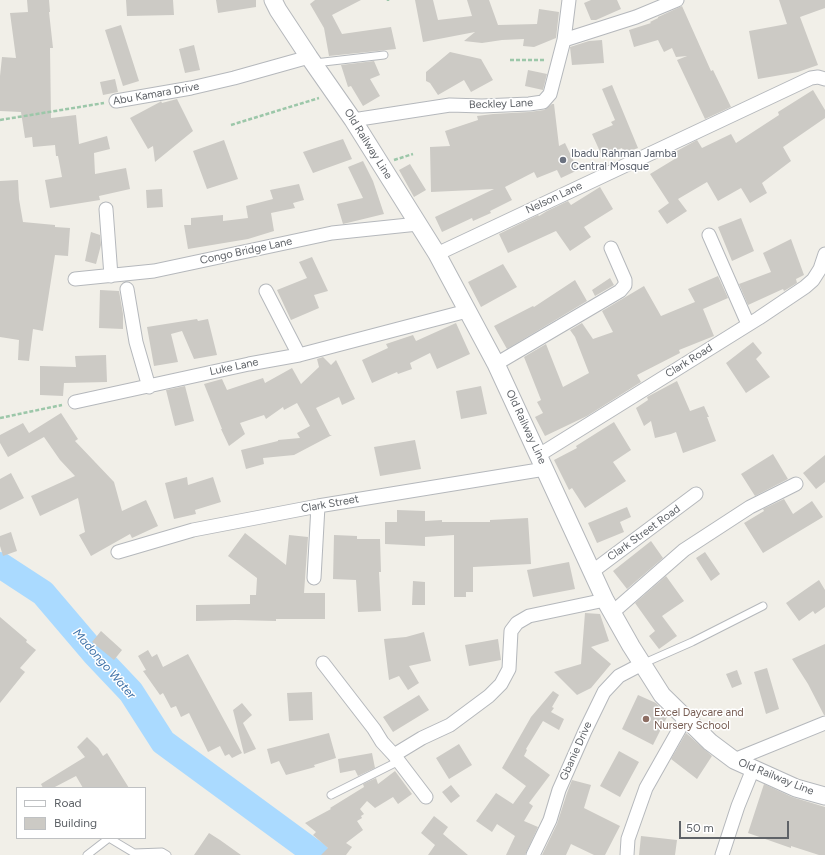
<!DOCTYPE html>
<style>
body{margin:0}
#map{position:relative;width:825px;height:855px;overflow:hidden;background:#f1efe8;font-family:Figtree,sans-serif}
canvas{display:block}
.legend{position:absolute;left:16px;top:787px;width:130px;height:52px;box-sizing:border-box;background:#fff;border:1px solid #bfc1c3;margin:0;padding:5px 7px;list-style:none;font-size:12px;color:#5f6368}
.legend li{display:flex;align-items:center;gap:8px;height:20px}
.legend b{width:20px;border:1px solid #bfc1c3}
.scale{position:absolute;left:679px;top:821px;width:110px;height:18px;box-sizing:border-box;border:2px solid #5f6368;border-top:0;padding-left:5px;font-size:12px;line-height:14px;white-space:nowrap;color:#5f6368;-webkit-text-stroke:3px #fff;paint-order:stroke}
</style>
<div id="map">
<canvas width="825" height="855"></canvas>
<ul class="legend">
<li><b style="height:5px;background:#fff"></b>Road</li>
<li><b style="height:11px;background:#cccac5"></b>Building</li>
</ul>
<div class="scale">50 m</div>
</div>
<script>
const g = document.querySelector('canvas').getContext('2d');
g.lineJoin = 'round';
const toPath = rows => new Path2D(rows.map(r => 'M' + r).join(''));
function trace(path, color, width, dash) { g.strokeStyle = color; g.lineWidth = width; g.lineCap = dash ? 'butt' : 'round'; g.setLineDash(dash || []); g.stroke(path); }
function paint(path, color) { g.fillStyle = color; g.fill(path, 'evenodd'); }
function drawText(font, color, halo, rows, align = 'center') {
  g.font = font + ' Figtree,sans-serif'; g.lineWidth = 3; g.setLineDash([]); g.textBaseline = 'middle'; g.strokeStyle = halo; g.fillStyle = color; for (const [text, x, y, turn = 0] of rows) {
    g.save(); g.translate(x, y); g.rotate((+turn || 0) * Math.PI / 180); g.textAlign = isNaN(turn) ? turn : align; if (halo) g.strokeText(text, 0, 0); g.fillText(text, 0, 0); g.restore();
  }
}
const river = toPath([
 [0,565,43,593,95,654,131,692,163,742,317,855]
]);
const building = toPath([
 [27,0,49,0,50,12,49,12,53,48,50,48,51,118,76,115,79,144,107,136,110,149,94,153,95,174,126,168,130,189,99,196,100,200,50,208,45,180,62,177,58,156,56,156,55,145,33,147,32,137,25,138,21,112,0,111,0,76,2,57,16,58,10,13,28,12],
 [126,0,173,0,174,15,127,16],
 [216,0,256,0,256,7,218,13],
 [315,0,361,0,332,15,342,34,391,27,396,49,329,56,324,28,310,4],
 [415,0,433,0,438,20,472,16,467,0,489,0,498,25,537,24,539,9,559,12,556,38,534,47,523,46,524,39,502,40,482,43,464,41,475,32,423,42],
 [591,0,617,0,621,9,596,20,591,20,584,3],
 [779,0,825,0,825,8,800,17,818,65,798,72,758,79,749,31,787,24],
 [682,6,711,71,713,70,731,107,705,119,677,60,687,56,676,57,672,48,664,52,658,40,634,47,629,30,651,23,650,22,658,18,658,17],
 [121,25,139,81,123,86,105,30],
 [602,40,604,63,572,65,570,47,589,41],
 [194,45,200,70,185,73,179,49],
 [450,52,481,59,493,80,471,92,464,80,438,95,430,83,426,81,426,72],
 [374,61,380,75,370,79,380,96,363,106,351,86,348,87,341,65],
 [528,70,547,74,543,90,525,86],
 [115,79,118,92,103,95,100,82],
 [612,85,638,148,624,153,622,148,602,156,592,134,613,125,611,122,615,120,602,89],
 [813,90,825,110,825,118,783,147,791,161,762,183,767,193,750,203,741,188,718,201,707,182,678,199,687,211,667,224,658,211,669,203,650,174,678,157,675,152,697,140,702,148,731,134,736,143,779,115,778,112],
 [177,99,193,131,155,162,153,146,148,149,130,118,160,102,161,101,162,103],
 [552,104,554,104,559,146,565,143,578,170,561,178,557,170,537,178,534,172,505,187,512,200,490,211,491,213,473,221,472,218,442,232,435,217,494,189,431,192,430,147,450,146,445,131,478,120,477,116,493,114,529,112,544,110],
 [343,139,352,159,313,173,303,152],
 [224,140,238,179,207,189,193,151],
 [363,161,373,181,384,214,343,224,337,204,363,198,348,167],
 [410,164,426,190,414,197,399,170],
 [18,180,19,199,23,222,55,225,55,227,70,228,68,256,55,255,43,331,33,329,29,361,18,360,19,340,0,337,0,181],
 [299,184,304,200,293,203,295,208,271,213,274,231,248,239,188,249,184,225,191,225,191,218,223,215,223,221,248,218,246,206,273,199,270,190],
 [600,187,613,209,584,227,591,237,570,251,556,231,508,253,499,234,538,215,539,216,547,211,568,201,571,205],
 [162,189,163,207,147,208,146,190],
 [741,218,754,251,732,261,718,227],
 [91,232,100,235,101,245,96,264,85,261],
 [791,239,804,275,796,279,797,283,784,291,783,289,748,305,739,284,771,272,763,253],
 [312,257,328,291,314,295,319,308,291,320,277,290,307,278,299,262],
 [503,264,517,287,481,307,468,282],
 [718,276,728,298,703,309,714,336,679,350,680,353,637,375,641,382,587,416,545,436,535,417,543,413,537,402,541,400,524,357,546,344,563,387,589,373,575,337,570,330,582,323,593,339,613,332,602,311,644,286,661,316,695,302,688,289],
 [610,278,614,285,595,296,592,290],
 [575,280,587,301,507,349,494,326,533,306,534,307],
 [100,290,119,291,123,314,123,329,99,328],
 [197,319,198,321,208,319,217,355,194,359,182,331,171,334,178,362,154,366,147,327],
 [456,323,470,354,437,369,430,353,410,363,412,369,398,374,397,372,372,383,362,360,388,348,386,344,413,335,416,341],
 [753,342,762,353,756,359,770,377,746,393,726,363],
 [106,355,107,382,64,383,63,396,40,395,40,366,76,367,75,356],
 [323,357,331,365,336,360,355,399,342,405,339,397,316,408,330,435,332,435,294,455,263,458,264,464,246,469,241,450,278,441,278,440,300,438,297,433,310,426,297,403,284,410,283,407,266,419,264,415,240,423,245,434,229,446,221,429,222,429,204,384,222,379,227,390,263,378,265,383,292,368,301,384,319,367,317,359],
 [677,381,690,411,704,406,709,417,707,417,716,441,683,453,676,432,671,434,655,438,651,421,644,426,636,408,648,400,647,397],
 [185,386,194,421,175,426,166,390],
 [481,386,487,414,461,419,456,391],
 [61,413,78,439,75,441,114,482,122,511,146,500,158,526,132,538,130,534,91,556,79,535,85,532,78,498,40,516,31,496,75,476,60,460,44,437,8,457,0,443,0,435,23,423,29,433],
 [614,422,631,450,613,462,626,481,585,508,572,488,569,490,554,460,577,448,576,446],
 [415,440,421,469,380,476,374,447],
 [773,454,788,479,755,496,741,474],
 [825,455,825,482,816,489,803,473],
 [11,473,24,498,0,510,0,479],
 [187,477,188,485,213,477,221,502,195,510,196,514,174,519,165,483],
 [784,499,793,514,812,501,823,517,763,553,744,523,764,511,763,509],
 [627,507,631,517,620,522,624,532,597,543,588,523],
 [397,510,425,511,425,521,442,520,442,522,490,522,490,520,528,518,531,564,473,567,473,592,466,592,466,597,454,597,454,535,425,537,425,546,385,544,385,522,397,522],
 [11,532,17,551,3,556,0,546,0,536],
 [245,533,286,565,289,535,308,537,304,593,325,593,325,619,276,619,276,621,235,620,196,621,196,605,250,604,250,595,256,595,257,578,228,556],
 [334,535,357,536,357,539,380,539,381,572,379,572,381,611,358,612,356,580,333,579],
 [651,541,663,558,627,589,613,571],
 [705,552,720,574,711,581,696,558],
 [569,562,575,589,533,597,527,570],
 [666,576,684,601,662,616,677,636,659,649,649,636,655,631,635,603],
 [819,580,825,590,825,607,815,614,813,611,799,621,786,603],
 [413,581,425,582,425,605,412,605],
 [585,613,600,614,609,641,591,647,611,664,591,688,577,695,554,672,581,664],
 [0,617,27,640,26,642,36,650,20,668,25,672,0,703],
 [101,631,122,650,114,660,92,642],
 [424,632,431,661,409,666,419,683,408,690,399,676,389,680,384,639,406,637],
 [498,639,501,660,469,666,465,645],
 [825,644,825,715,824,715,808,684,792,659],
 [148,650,152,657,157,654,163,667,188,654,242,753,232,758,229,754,225,756,220,746,208,752,189,713,181,717,176,706,171,708,163,693,160,695,143,671,146,670,138,656],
 [767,668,779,709,766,714,754,672],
 [737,670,742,684,732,688,726,674],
 [553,691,559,695,552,707,554,708,551,712,564,719,559,730,543,721,526,749,527,750,524,756,550,775,529,803,533,806,524,821,538,827,525,855,506,855,515,836,497,824,492,832,476,821,496,793,513,804,526,786,502,768,531,717],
 [312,692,313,720,289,721,287,693],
 [419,695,429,710,393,732,383,717],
 [638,695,656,703,668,715,653,745,622,729],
 [242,703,252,715,243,723,256,749,244,754,233,710],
 [329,733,336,758,314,765,315,767,286,775,279,761,271,764,267,749],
 [686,733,712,756,697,779,671,759],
 [87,737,98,748,103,756,107,753,129,788,83,788,76,776,53,788,43,788,41,784,85,757,77,747],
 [459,744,472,765,449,779,436,758],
 [619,751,639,762,620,797,600,786],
 [372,753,375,768,358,776,355,770,340,773,338,759],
 [395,771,412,794,398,804,393,797,375,808,367,801,360,809,364,814,361,816,362,818,357,821,363,830,346,843,352,847,346,855,321,855,328,848,313,835,316,832,305,823,331,809,330,808,364,787,363,784,376,778,378,784],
 [572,780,591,785,584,808,620,826,605,855,594,855,571,844,566,855,542,855,557,824,567,793],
 [764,784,792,797,825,807,825,855,819,855,791,846,791,848,748,833],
 [451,785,460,796,451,803,442,792],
 [434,816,448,827,443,834,468,855,428,855,435,845,421,833],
 [209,833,220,840,241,855,194,855],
 [641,836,677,840,675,855,639,855]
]);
const path = toPath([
 [388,0,388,1],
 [510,60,546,60],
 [0,120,104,103],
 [231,125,319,98],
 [394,160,413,154],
 [0,418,62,405]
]);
const service = toPath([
 [315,63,384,55],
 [642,664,692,642,763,606],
 [331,795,399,761],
 [87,855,109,838,134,853,162,852,167,855]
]);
const minor = toPath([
 [564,40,636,17,677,0],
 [116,101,191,88,234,78,309,57],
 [353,120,450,105,482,106,529,104,543,102,550,94,564,40,569,0],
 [106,209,111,276],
 [709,235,748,324],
 [437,254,811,78,818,77,825,79],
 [75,279,154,271,332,233,418,224],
 [127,289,136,342,149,387],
 [266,291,299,355],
 [496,364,620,291,625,285,625,280,611,248],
 [75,402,249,364,299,355,467,311],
 [539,455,759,318,805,287,813,280,820,269,825,254],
 [118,552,193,530,318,506,545,469],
 [593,571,696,494],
 [314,578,318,506],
 [613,612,684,550,750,507,796,484],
 [323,663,374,729,382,742,394,755,422,738,450,725,489,696,501,684,509,669,511,631,517,623,529,616,605,600],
 [394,755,426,797],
 [734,760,825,723],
 [533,855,550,820,559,790,585,731,604,692,619,676,642,664],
 [627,855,628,839,646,788,685,719],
 [722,855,738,806,753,769]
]);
const tertiary = toPath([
 [273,0,278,10,309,57,353,120,437,254,496,364,605,600,631,646,662,695,710,742,734,760,796,788,825,796]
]);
const markers = [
 [563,160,4,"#6b7280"],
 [646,719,4,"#8d6e63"]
];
const streetNames = [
 ["Abu Kamara Drive",156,94,-10],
 ["Beckley Lane",501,104,-2],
 ["Old Railway Line",368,144,58],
 ["Nelson Lane",554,198,-25],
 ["Congo Bridge Lane",246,251,-12],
 ["Clark Road",689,361,-32],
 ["Luke Lane",234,367,-12],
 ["Old Railway Line",526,427,65],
 ["Clark Street",330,504,-10],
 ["Clark Street Road",644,533,-36],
 ["Gbanie Drive",576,751,-66],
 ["Old Railway Line",776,777,22]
];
const worshipNames = [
 ["Ibadu Rahman Jamba",571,154],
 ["Central Mosque",571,167]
];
const educationNames = [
 ["Excel Daycare and",654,713],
 ["Nursery School",654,726]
];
const waterNames = [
 ["Madongo Water",104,664,49]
];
trace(river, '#aadaff', 26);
paint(building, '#cccac5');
trace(service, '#b5b8bc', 9);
trace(minor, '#b5b8bc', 15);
trace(tertiary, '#b5b8bc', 19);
trace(path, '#9cc7a9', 2.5, [4, 2]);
trace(service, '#fff', 7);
trace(minor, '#fff', 13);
trace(tertiary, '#fff', 17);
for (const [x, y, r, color] of markers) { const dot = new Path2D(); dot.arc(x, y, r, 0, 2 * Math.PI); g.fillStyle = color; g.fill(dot); trace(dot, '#fff', 1.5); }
drawText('11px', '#5f6368', '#fff', streetNames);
drawText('11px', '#5b616d', '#fff', worshipNames, 'left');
drawText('11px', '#785e54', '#fff', educationNames, 'left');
drawText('italic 12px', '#4174aa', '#fff', waterNames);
</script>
